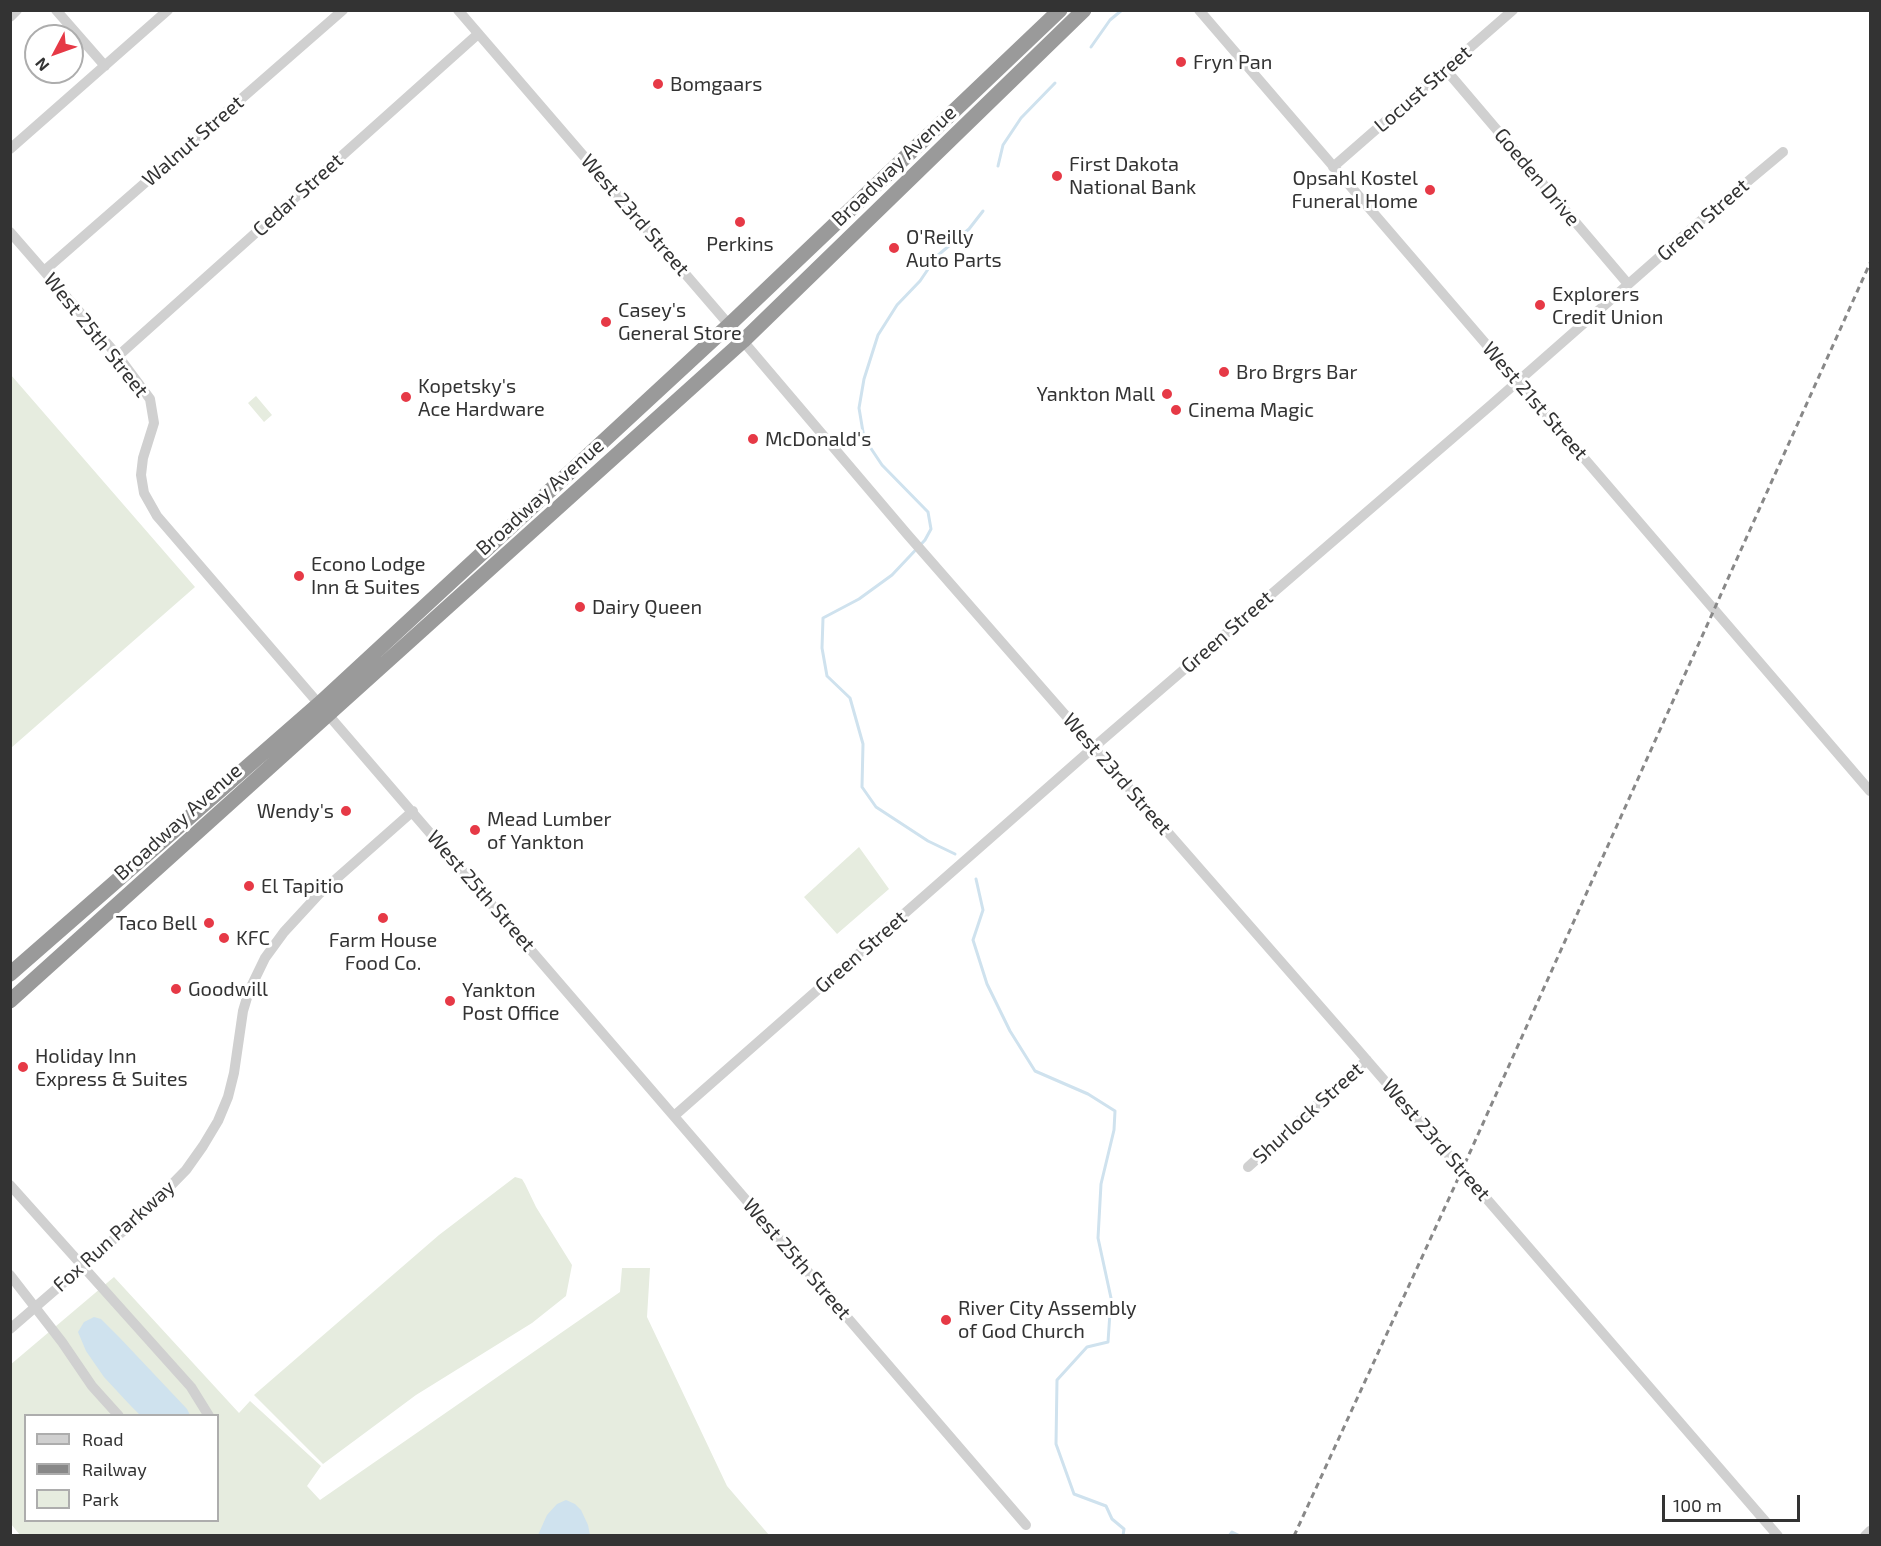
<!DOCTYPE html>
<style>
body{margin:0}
#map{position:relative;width:1881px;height:1546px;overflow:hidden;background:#fff;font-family:"Exo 2",sans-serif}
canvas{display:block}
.frame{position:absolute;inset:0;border:12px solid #333;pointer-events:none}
.legend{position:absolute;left:24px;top:1414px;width:195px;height:108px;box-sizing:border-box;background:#fff;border:2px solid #adadad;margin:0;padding:8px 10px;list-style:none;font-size:18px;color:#333}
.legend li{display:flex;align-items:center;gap:12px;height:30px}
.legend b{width:30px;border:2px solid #adadad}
.north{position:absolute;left:24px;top:24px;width:60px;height:60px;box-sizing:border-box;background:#fff;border:2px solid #adadad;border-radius:50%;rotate:229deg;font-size:16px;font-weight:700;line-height:24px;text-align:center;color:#333}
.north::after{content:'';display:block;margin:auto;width:21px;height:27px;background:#e63946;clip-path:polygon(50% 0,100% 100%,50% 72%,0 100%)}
.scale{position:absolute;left:1662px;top:1495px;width:138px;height:27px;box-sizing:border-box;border:3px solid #333;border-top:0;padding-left:8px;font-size:18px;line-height:21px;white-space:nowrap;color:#333;-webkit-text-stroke:4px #fff;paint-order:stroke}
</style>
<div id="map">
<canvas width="1881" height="1546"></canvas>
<div class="frame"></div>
<ul class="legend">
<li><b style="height:8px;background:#d0d0d0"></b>Road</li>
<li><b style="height:8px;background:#888"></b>Railway</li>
<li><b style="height:16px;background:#e6ecdf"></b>Park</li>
</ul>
<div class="north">N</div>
<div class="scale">100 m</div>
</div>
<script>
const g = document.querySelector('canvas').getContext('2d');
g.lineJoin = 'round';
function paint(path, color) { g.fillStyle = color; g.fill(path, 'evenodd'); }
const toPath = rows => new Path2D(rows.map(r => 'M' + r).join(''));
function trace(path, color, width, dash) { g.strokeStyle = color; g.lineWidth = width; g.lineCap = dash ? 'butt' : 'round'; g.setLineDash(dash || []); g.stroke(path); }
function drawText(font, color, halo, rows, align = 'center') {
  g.font = font + ' "Exo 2",sans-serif'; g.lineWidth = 6; g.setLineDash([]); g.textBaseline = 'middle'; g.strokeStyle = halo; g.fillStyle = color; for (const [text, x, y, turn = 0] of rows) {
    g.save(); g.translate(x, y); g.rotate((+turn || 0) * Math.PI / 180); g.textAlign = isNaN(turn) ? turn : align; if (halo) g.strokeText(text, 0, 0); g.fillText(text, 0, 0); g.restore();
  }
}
const green = toPath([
 [11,375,195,587,11,748,10,748],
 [256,396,272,415,264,422,248,403],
 [859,847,889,889,837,934,804,897],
 [515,1177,522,1179,525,1184,536,1207,572,1265,566,1296,532,1323,416,1395,323,1464,254,1395,439,1235],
 [622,1268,650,1268,647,1317,727,1486,769,1535,20,1535,11,1524,10,1365,114,1277,239,1413,250,1401,321,1466,307,1486,320,1500,620,1292],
 [26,1416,218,1416,218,1520,26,1520]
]);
const water = toPath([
 [94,1317,101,1319,119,1337,187,1409,190,1415,140,1415,130,1405,104,1377,86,1351,78,1332,84,1322],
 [566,1500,575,1504,581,1510,588,1525,590,1535,538,1535,547,1515,557,1504]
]);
const stream = toPath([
 [1091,47,1110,20,1122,10],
 [998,166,1003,145,1021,118,1055,83],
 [955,854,928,841,876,807,862,787,863,744,850,698,827,676,822,648,823,618,859,599,892,575,925,540,931,529,928,512,882,465,864,438,859,408,864,379,878,335,897,305,920,281,937,256,969,229,983,211],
 [976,879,983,910,973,940,987,984,1010,1031,1035,1071,1088,1094,1115,1111,1114,1130,1101,1184,1098,1238,1111,1298,1108,1342,1087,1347,1057,1380,1056,1444,1074,1494,1106,1506,1112,1519,1124,1529,1123,1536],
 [1229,1536,1232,1532,1240,1536]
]);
const minor = toPath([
 [56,10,105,66],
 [458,10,743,341,907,534,1352,1043,1778,1536],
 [1199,10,1870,791],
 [10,17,17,10],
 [1446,70,1628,284],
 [10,149,168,10],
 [1333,167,1513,10],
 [10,232,118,356,150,399,154,423,143,458,141,475,144,493,157,516,1026,1525],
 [44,271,343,10],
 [118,356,478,34],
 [674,1116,1094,747,1491,405,1698,223,1783,152],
 [1248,1167,1367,1060],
 [10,1185,191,1387,209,1416],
 [10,1275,62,1342,92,1386,119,1416],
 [10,1329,144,1213,186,1170,203,1146,218,1121,228,1097,234,1073,243,1011,249,991,265,958,284,932,319,894,413,811],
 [1865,1536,1870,1531]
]);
const highway = toPath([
 [10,974,319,704,729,325,1060,10],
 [10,1001,743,341,1084,10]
]);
const rail = toPath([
 [1294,1536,1462,1170,1870,263]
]);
const markers = [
 [1181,62,6,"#e63946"],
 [658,84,6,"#e63946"],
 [1057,176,6,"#e63946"],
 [1430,190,6,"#e63946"],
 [740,222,6,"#e63946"],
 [894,248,6,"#e63946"],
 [1540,305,6,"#e63946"],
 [606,322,6,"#e63946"],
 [1224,372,6,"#e63946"],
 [1167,394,6,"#e63946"],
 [406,397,6,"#e63946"],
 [1176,410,6,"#e63946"],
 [753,439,6,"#e63946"],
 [299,576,6,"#e63946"],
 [580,607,6,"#e63946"],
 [346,811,6,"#e63946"],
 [475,830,6,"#e63946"],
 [249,886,6,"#e63946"],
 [383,918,6,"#e63946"],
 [209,923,6,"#e63946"],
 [224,938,6,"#e63946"],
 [176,989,6,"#e63946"],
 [450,1001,6,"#e63946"],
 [23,1067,6,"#e63946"],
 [946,1320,6,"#e63946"]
];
const poiNames = [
 ["Fryn Pan",1193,62],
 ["Bomgaars",670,84],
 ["First Dakota",1069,164],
 ["National Bank",1069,187],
 ["Opsahl Kostel",1418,178,"right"],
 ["Funeral Home",1418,201,"right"],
 ["O'Reilly",906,237],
 ["Auto Parts",906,260],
 ["Perkins",740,244,"center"],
 ["Explorers",1552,294],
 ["Credit Union",1552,317],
 ["Casey's",618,310],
 ["General Store",618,333],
 ["Bro Brgrs Bar",1236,372],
 ["Kopetsky's",418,386],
 ["Ace Hardware",418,409],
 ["Yankton Mall",1155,394,"right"],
 ["Cinema Magic",1188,410],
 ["McDonald's",765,439],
 ["Econo Lodge",311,564],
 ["Inn & Suites",311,587],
 ["Dairy Queen",592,607],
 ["Wendy's",334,811,"right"],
 ["Mead Lumber",487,819],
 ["of Yankton",487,842],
 ["El Tapitio",261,886],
 ["Taco Bell",197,923,"right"],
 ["KFC",236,938],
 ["Farm House",383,940,"center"],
 ["Food Co.",383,963,"center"],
 ["Goodwill",188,989],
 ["Yankton",462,990],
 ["Post Office",462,1013],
 ["Holiday Inn",35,1056],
 ["Express & Suites",35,1079],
 ["River City Assembly",958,1308],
 ["of God Church",958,1331]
];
const streetNames = [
 ["Locust Street",1423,89,-41],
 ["Walnut Street",193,141,-41],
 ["Broadway Avenue",894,166,-44],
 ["Goeden Drive",1537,177,50],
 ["Cedar Street",298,195,-42],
 ["West 23rd Street",635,215,49],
 ["Green Street",1703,220,-41],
 ["West 25th Street",96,335,51],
 ["West 21st Street",1535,401,49],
 ["Broadway Avenue",540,497,-42],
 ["Green Street",1227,632,-41],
 ["West 23rd Street",1117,774,49],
 ["Broadway Avenue",178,822,-42],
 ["West 25th Street",481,891,49],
 ["Green Street",861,952,-41],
 ["Shurlock Street",1308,1113,-42],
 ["West 23rd Street",1436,1140,49],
 ["Fox Run Parkway",114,1236,-42],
 ["West 25th Street",797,1259,49]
];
paint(green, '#e6ecdf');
paint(water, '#cfe2ee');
trace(stream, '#cfe2ee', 3);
trace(minor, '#d0d0d0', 10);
trace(highway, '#9a9a9a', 15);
trace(rail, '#888', 3, [6, 4.5]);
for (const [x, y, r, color] of markers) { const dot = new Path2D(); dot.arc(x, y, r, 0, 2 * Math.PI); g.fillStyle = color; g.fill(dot); trace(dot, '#fff', 2); }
drawText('20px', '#333', '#fff', poiNames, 'left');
drawText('20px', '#333', '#fff', streetNames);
</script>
